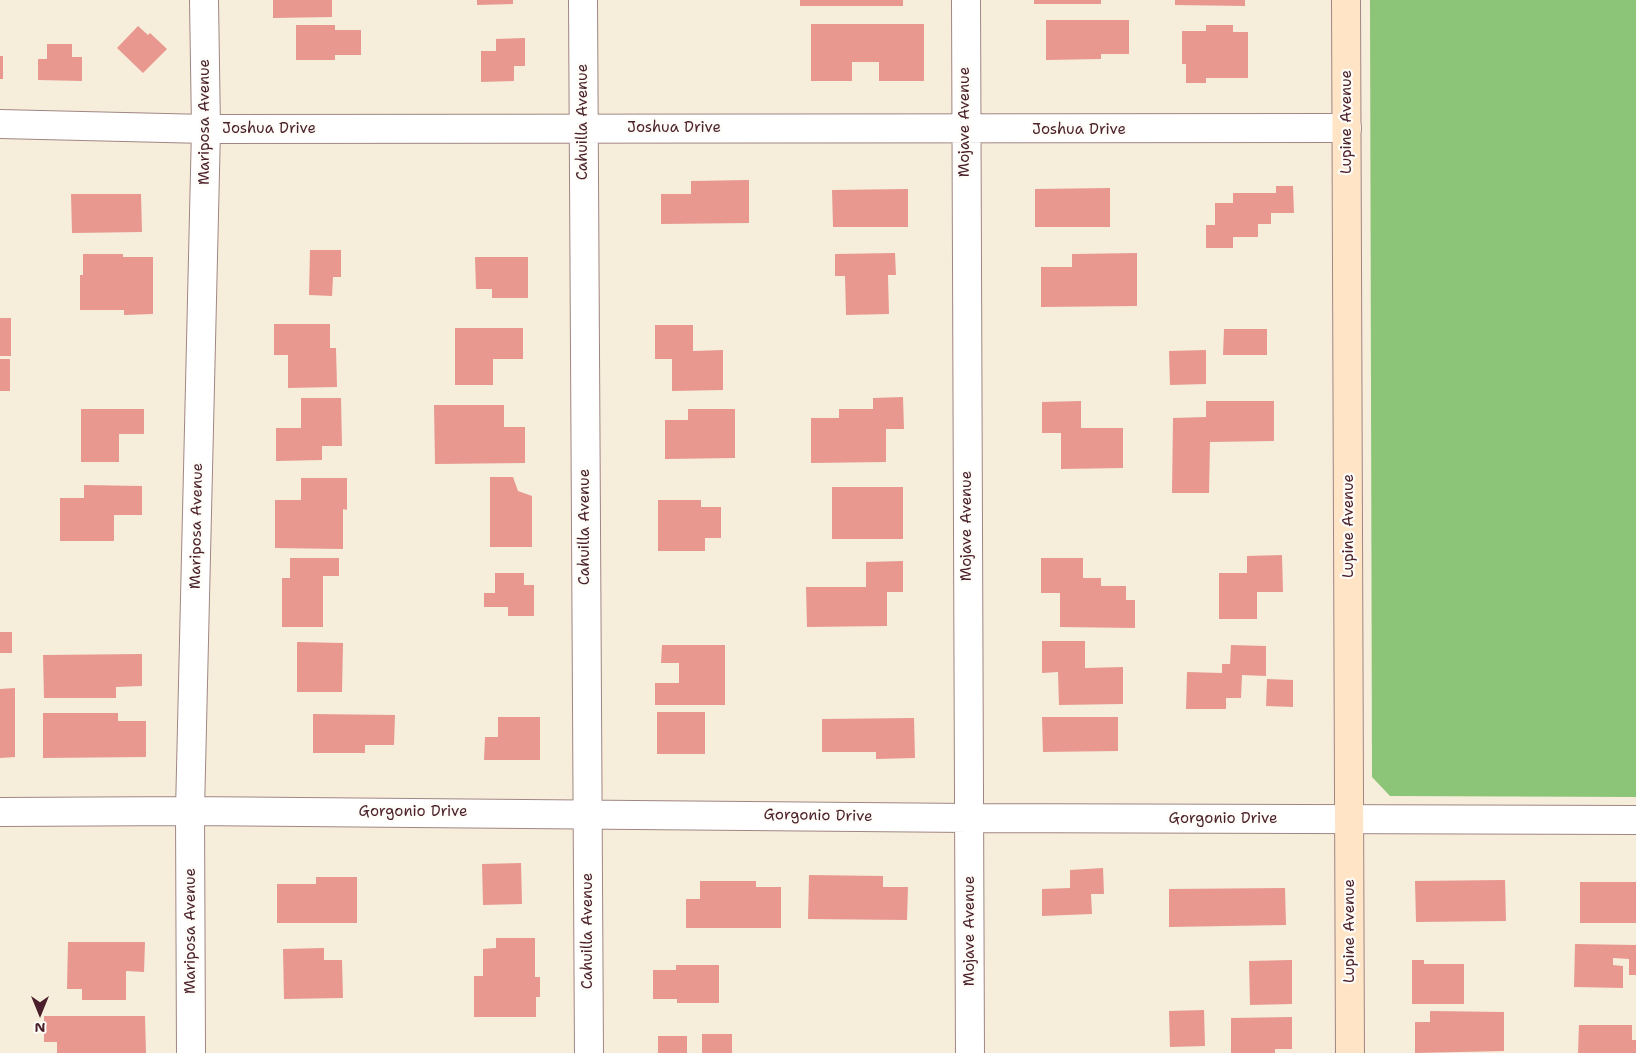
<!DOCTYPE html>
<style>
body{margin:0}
#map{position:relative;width:1636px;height:1053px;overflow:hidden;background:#f6eedb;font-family:"Shantell Sans",sans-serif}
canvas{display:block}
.north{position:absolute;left:15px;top:988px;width:50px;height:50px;-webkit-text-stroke:4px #fdfcf7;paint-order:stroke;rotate:180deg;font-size:14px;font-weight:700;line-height:20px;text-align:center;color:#4a1f2b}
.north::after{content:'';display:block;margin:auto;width:18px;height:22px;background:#4a1f2b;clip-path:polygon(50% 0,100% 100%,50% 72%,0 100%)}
</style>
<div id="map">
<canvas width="1636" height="1053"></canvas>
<div class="north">N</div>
</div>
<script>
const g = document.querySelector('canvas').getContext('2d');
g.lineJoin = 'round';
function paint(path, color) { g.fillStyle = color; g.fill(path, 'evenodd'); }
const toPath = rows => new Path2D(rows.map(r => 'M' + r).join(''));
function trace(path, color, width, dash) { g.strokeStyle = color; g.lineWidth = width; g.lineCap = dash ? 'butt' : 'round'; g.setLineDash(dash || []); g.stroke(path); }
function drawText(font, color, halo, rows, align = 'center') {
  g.font = font + ' "Shantell Sans",sans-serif'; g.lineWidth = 4.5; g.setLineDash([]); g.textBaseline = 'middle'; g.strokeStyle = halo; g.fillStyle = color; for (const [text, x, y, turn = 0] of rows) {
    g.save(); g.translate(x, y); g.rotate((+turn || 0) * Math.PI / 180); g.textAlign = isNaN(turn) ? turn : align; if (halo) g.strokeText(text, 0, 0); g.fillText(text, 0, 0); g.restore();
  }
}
const green = toPath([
 [1370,0,1636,0,1636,797,1390,796,1372,777]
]);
const building = toPath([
 [273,0,332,0,332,17,273,18],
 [477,0,513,0,513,4,477,5],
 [800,0,903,0,903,6,800,6],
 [1034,0,1101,0,1101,4,1034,4],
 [1175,0,1245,0,1245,6,1175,5],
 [1046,20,1129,20,1129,54,1101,54,1101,59,1046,60],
 [811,24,924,24,924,81,879,81,879,62,852,62,852,81,811,81],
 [296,25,335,25,335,30,361,30,361,55,335,55,335,60,296,60],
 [1206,25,1233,25,1233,32,1248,32,1248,78,1206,78,1206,83,1186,83,1186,64,1182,64,1182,31,1206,31],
 [138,26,148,35,150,33,167,49,143,73,117,48],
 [525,38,525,66,514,66,514,81,481,82,481,51,496,51,496,39],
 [47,44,72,44,72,57,82,57,82,81,38,80,38,59,47,59],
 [0,56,3,56,3,79,0,79],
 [749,180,749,223,661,224,661,194,691,194,691,181],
 [1276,186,1293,186,1294,213,1271,213,1271,224,1258,224,1258,237,1233,237,1233,248,1206,248,1206,225,1215,225,1215,203,1233,203,1233,193,1276,193],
 [1110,188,1110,227,1035,227,1035,189],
 [908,189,908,227,833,227,832,190],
 [71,194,141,194,142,232,72,233],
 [310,250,341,250,341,277,333,277,332,296,309,295],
 [895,253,896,275,888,275,889,314,846,315,845,276,835,276,835,254],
 [1137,253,1137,306,1041,307,1041,267,1072,267,1072,254],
 [83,254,123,254,123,257,153,257,153,314,124,315,124,310,80,310,80,275,83,275],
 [475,257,528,257,528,298,492,298,492,289,476,289],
 [0,318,11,318,11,356,0,356],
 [274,324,330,324,330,348,336,348,337,387,288,388,288,355,274,355],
 [655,325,693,325,693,351,723,350,723,390,672,391,672,359,655,359],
 [455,328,523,328,523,359,493,359,493,385,455,385],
 [1224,329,1267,329,1267,355,1223,355],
 [1206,350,1206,384,1170,385,1169,351],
 [0,359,10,359,10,391,0,391],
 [903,397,904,429,886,429,886,462,811,463,811,418,839,418,839,409,873,409,873,398],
 [301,398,341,398,342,446,322,446,322,460,276,461,276,428,301,428],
 [1081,401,1081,428,1123,428,1123,468,1061,469,1061,433,1042,433,1042,402],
 [1206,401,1274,401,1274,441,1210,442,1209,493,1172,493,1173,418,1206,417],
 [434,405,504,405,504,427,525,427,525,463,435,464],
 [81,409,144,409,144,434,119,434,119,462,81,462],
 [688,409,735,409,735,458,665,459,665,420,688,420],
 [490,477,513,477,518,491,532,496,532,547,490,547],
 [301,478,347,478,347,510,343,509,343,549,275,548,275,500,301,500],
 [84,485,142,486,142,515,114,515,114,541,60,541,60,498,84,498],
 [832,487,903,487,903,539,832,539],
 [658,500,701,500,701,507,721,507,721,538,705,538,705,551,658,551],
 [1282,555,1283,592,1257,592,1257,619,1219,619,1219,573,1247,573,1247,556],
 [290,558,339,558,339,576,323,576,323,627,282,627,282,578,290,578],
 [1041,558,1083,558,1083,578,1101,578,1101,586,1126,586,1126,600,1135,600,1135,628,1060,627,1060,593,1041,593],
 [903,561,903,592,887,592,887,626,807,627,806,587,866,587,866,562],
 [495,573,524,573,524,585,534,585,534,616,508,616,508,607,484,607,484,593,495,593],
 [0,632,12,632,12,653,0,653],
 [1042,641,1085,641,1085,668,1123,667,1123,704,1059,705,1058,672,1042,673],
 [297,642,343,643,342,692,297,692],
 [662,645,725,645,725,705,655,705,655,683,679,683,679,663,661,663],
 [1231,645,1266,646,1266,676,1242,675,1241,698,1226,698,1226,709,1186,709,1187,672,1222,673,1222,664,1230,664],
 [142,654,142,686,116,687,116,698,44,698,43,655],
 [1267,679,1293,680,1293,707,1266,706],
 [15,688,15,757,0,758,0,689],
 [657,712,705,712,705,754,657,754],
 [43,713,118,713,118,721,146,721,146,757,43,758],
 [313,714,395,715,394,745,365,745,365,753,313,753],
 [498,717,540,717,540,760,484,760,485,737,498,737],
 [1042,717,1118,717,1118,751,1043,752],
 [914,718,915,758,876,759,876,752,822,752,822,719],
 [521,863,522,904,483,905,482,864],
 [1103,868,1104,894,1091,894,1092,914,1042,916,1042,889,1070,888,1070,870],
 [809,875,883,876,883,887,908,887,907,920,808,919],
 [316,877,357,877,357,923,277,923,277,884,316,884],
 [1505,880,1506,921,1416,922,1415,881],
 [700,881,756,881,756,887,781,887,781,928,686,928,686,899,700,899],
 [1580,882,1636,882,1636,923,1580,923],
 [1285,888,1286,925,1169,927,1169,889],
 [496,938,535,938,535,977,540,977,540,997,536,997,536,1017,474,1017,474,976,483,976,483,949,496,948],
 [68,942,145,942,144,972,126,971,126,1000,82,1000,82,989,67,989],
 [1575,944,1636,945,1636,975,1629,975,1629,959,1613,958,1613,965,1623,966,1623,988,1574,987],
 [324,948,324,960,342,960,343,998,284,999,283,949],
 [1292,960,1292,1004,1250,1005,1249,961],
 [1412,960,1424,960,1424,964,1464,964,1464,1004,1412,1004],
 [676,965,719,965,719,1003,677,1003,677,999,653,999,653,970,676,970],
 [1204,1010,1205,1046,1170,1047,1169,1011],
 [1430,1011,1504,1012,1504,1051,1415,1053,1415,1022,1430,1022],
 [44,1016,145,1016,146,1053,57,1053,57,1042,44,1042],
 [1292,1017,1292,1049,1275,1049,1275,1053,1231,1053,1231,1018],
 [1579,1025,1632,1025,1632,1040,1636,1040,1636,1053,1578,1053],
 [702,1034,732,1034,732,1053,702,1053],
 [658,1036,687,1036,687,1053,658,1053]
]);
const street = toPath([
 [583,0,589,1053],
 [966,0,970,1053],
 [0,124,206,129,1347,128],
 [0,812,190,811,969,818,1636,820],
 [191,1053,190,811,206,129,204,0]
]);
const secondary = toPath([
 [1346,0,1350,1053]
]);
const streetNames = [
 ["Mariposa Avenue",205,122,-90],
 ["Cahuilla Avenue",583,122,-90],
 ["Mojave Avenue",965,122,-90],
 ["Lupine Avenue",1347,122,-90],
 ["Joshua Drive",674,128],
 ["Joshua Drive",269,129],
 ["Joshua Drive",1079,130],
 ["Mariposa Avenue",197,526,-89],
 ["Mojave Avenue",967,526,-90],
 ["Lupine Avenue",1349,526,-90],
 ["Cahuilla Avenue",585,527,-90],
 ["Gorgonio Drive",413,812],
 ["Gorgonio Drive",818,816,1],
 ["Gorgonio Drive",1223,819],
 ["Mariposa Avenue",191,931,-90],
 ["Cahuilla Avenue",588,931,-90],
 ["Mojave Avenue",970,931,-90],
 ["Lupine Avenue",1350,931,-90]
];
paint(green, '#8cc478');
paint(building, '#e8988f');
trace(street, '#a08683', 30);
trace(secondary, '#a08683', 30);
trace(street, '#fff', 28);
trace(secondary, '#ffe4c6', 28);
drawText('15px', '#4a1f2b', '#fdfcf7', streetNames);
</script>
